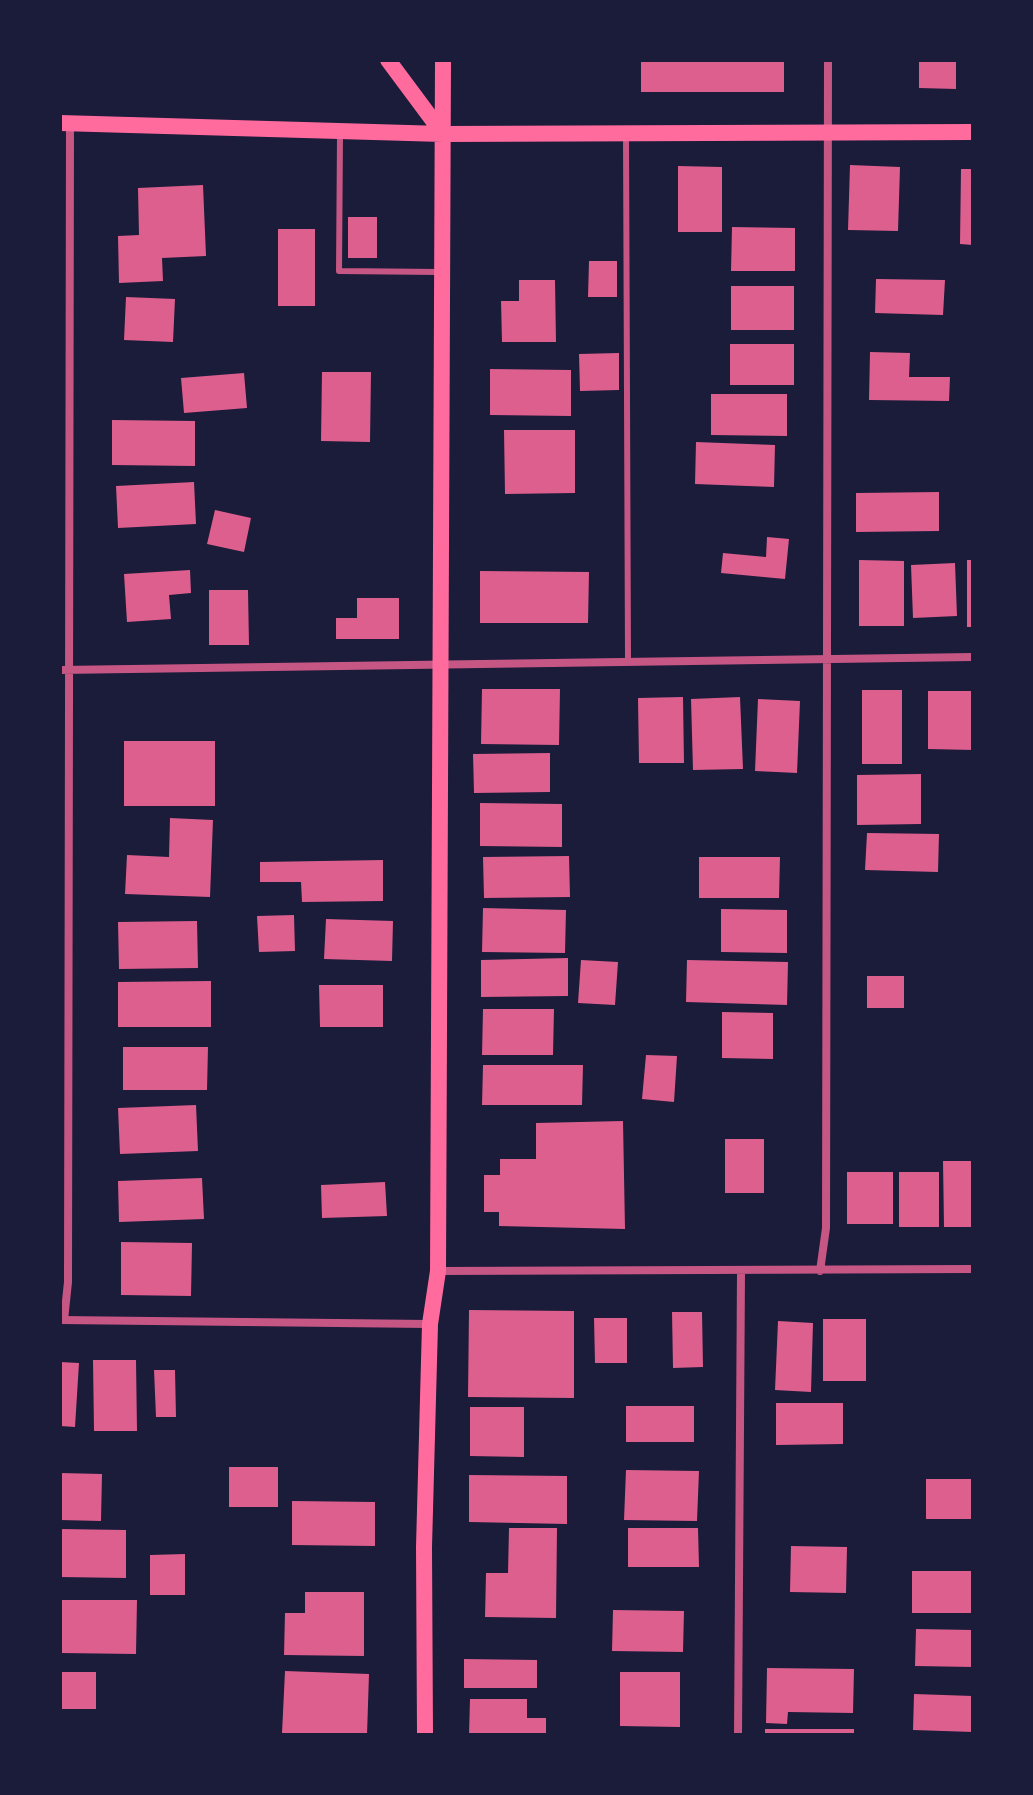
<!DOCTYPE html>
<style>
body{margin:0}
#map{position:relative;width:1033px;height:1795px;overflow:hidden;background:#1b1b3a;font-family:"Varela Round",sans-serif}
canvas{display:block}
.frame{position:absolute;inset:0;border:62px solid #1b1b3a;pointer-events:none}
</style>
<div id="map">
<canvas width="1033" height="1795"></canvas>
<div class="frame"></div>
</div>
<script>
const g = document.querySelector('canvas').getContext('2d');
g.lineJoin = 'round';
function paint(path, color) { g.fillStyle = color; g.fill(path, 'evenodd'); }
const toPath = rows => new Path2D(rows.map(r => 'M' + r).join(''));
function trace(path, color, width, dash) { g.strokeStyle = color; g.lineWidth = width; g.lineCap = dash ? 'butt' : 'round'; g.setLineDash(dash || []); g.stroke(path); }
const building = toPath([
 [641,60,784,60,784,92,641,92],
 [919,60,956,60,956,89,919,88],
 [850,165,900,167,898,231,848,230],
 [678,166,722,167,722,232,678,232],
 [961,169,973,169,973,245,960,244],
 [203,185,206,256,162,258,163,281,119,283,118,236,139,235,138,188],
 [348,217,377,217,377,258,348,258],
 [732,227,795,228,795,271,731,271],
 [278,229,315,229,315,306,278,306],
 [589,261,617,261,617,297,588,297],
 [876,279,945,280,943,315,875,313],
 [519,280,555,280,556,342,502,342,501,301,519,301],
 [731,286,794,286,794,330,731,330],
 [126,297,175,299,173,342,124,340],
 [730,344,794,344,794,385,730,385],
 [870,352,910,353,909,377,950,377,949,401,869,400],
 [619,353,619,390,580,391,579,354],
 [490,369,571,370,571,416,490,415],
 [322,372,371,372,370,442,321,441],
 [244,373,247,408,184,413,181,378],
 [711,394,787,394,787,436,711,435],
 [112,420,195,421,195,466,112,465],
 [504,430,575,430,575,493,505,494],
 [696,442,775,445,774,487,695,484],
 [194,482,196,524,118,528,116,486],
 [939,492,939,531,856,532,856,493],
 [215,510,251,518,244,552,207,544],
 [767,537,789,539,785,579,721,573,723,553,766,557],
 [859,560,904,561,904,626,859,626],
 [967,560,973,560,973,627,967,627],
 [955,563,957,616,913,618,911,565],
 [190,570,191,593,169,595,171,619,127,622,124,574],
 [480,571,589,572,588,623,480,623],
 [209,590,248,590,249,645,209,645],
 [357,598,399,598,399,639,336,639,336,618,357,618],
 [482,689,560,689,559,745,481,744],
 [862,690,902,690,902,764,862,764],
 [928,691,973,691,973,750,928,749],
 [683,697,684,763,639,763,638,698],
 [740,697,743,769,693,770,691,699],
 [758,699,800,701,797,773,755,771],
 [124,741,215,741,215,806,124,806],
 [550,753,550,792,474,793,473,754],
 [921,774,921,824,857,825,857,775],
 [480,803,562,804,562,847,480,846],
 [170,818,213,820,210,897,125,894,127,855,169,857],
 [867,833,939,834,938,872,865,870],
 [569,856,570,897,484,898,483,857],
 [699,857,780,857,779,898,699,898],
 [383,860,383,901,302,902,301,882,260,882,260,862],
 [483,908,566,910,565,953,482,952],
 [721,909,787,910,787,953,721,952],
 [294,915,295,951,259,952,257,916],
 [326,919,393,921,392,961,324,959],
 [197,921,198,968,119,969,118,922],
 [568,958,568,996,481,997,481,960],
 [581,960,618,962,615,1005,578,1003],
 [687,960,788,962,787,1005,686,1002],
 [867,976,904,976,904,1008,867,1008],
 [211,981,211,1027,118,1027,118,982],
 [319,985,383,985,383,1027,320,1027],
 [483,1009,554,1009,553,1055,482,1055],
 [722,1012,773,1013,773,1059,722,1058],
 [123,1047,208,1047,207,1090,123,1090],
 [646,1055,677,1056,674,1102,642,1099],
 [483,1065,583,1065,582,1105,482,1105],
 [196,1105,198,1151,120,1154,118,1108],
 [623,1121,625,1229,499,1226,499,1212,484,1212,484,1175,500,1175,500,1159,536,1159,536,1123],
 [725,1139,764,1139,764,1193,725,1193],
 [943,1161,973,1161,973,1227,944,1227],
 [847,1172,893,1172,893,1224,847,1224],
 [899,1172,939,1172,939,1227,899,1227],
 [202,1178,204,1219,119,1222,118,1181],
 [385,1182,387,1216,322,1218,321,1185],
 [121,1242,192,1243,191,1296,121,1295],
 [469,1310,574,1311,574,1398,468,1397],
 [672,1312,702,1312,703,1367,673,1368],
 [594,1318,627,1318,627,1363,595,1363],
 [823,1319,866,1319,866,1381,823,1381],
 [778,1321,813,1323,811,1392,775,1390],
 [93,1360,136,1360,137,1431,94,1431],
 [60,1362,79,1363,75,1427,60,1426],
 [154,1370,175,1370,176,1417,156,1417],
 [776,1403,843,1403,843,1444,776,1445],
 [626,1406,694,1406,694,1442,626,1442],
 [470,1407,524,1407,524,1457,470,1456],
 [229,1467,278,1467,278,1507,229,1507],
 [626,1470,699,1471,697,1521,624,1520],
 [60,1473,102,1474,101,1521,60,1520],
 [469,1475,567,1476,567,1524,469,1522],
 [926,1479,973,1479,973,1519,926,1519],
 [292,1501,375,1502,375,1546,292,1545],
 [509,1528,557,1528,556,1618,485,1617,486,1573,508,1573],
 [628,1528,698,1528,699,1567,628,1567],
 [60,1529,126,1530,126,1578,60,1577],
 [791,1546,847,1547,846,1593,790,1592],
 [185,1554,185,1595,150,1595,150,1555],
 [912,1571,973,1571,973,1613,912,1613],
 [305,1592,364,1592,364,1656,284,1655,285,1613,305,1613],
 [60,1600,137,1600,136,1654,60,1653],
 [613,1610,684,1611,683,1652,612,1651],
 [916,1629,973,1630,973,1667,915,1666],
 [464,1659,537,1660,537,1688,464,1688],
 [767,1668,854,1669,853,1713,788,1712,787,1724,766,1723],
 [285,1671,369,1674,367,1735,282,1733],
 [60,1672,96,1672,96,1709,60,1709],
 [620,1672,680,1672,680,1727,620,1726],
 [914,1694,973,1696,973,1732,913,1730],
 [470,1699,527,1699,527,1718,546,1718,546,1735,469,1735],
 [765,1729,854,1729,854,1735,765,1735]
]);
const service = toPath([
 [626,134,628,662],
 [340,135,339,271,439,272]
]);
const minor = toPath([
 [60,670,973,657],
 [438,1271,973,1269],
 [820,1271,826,1228,828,60],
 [60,1320,429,1324],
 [64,1320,68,1282,70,123],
 [738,1735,741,1272]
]);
const secondary = toPath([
 [388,60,443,134],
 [60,123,443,134,973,132],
 [425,1735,424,1547,430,1324,438,1271,443,60]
]);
paint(building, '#dd5f8e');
trace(service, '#c65784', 6);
trace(minor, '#c65784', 8);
trace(secondary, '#ff6b9d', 16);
</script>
